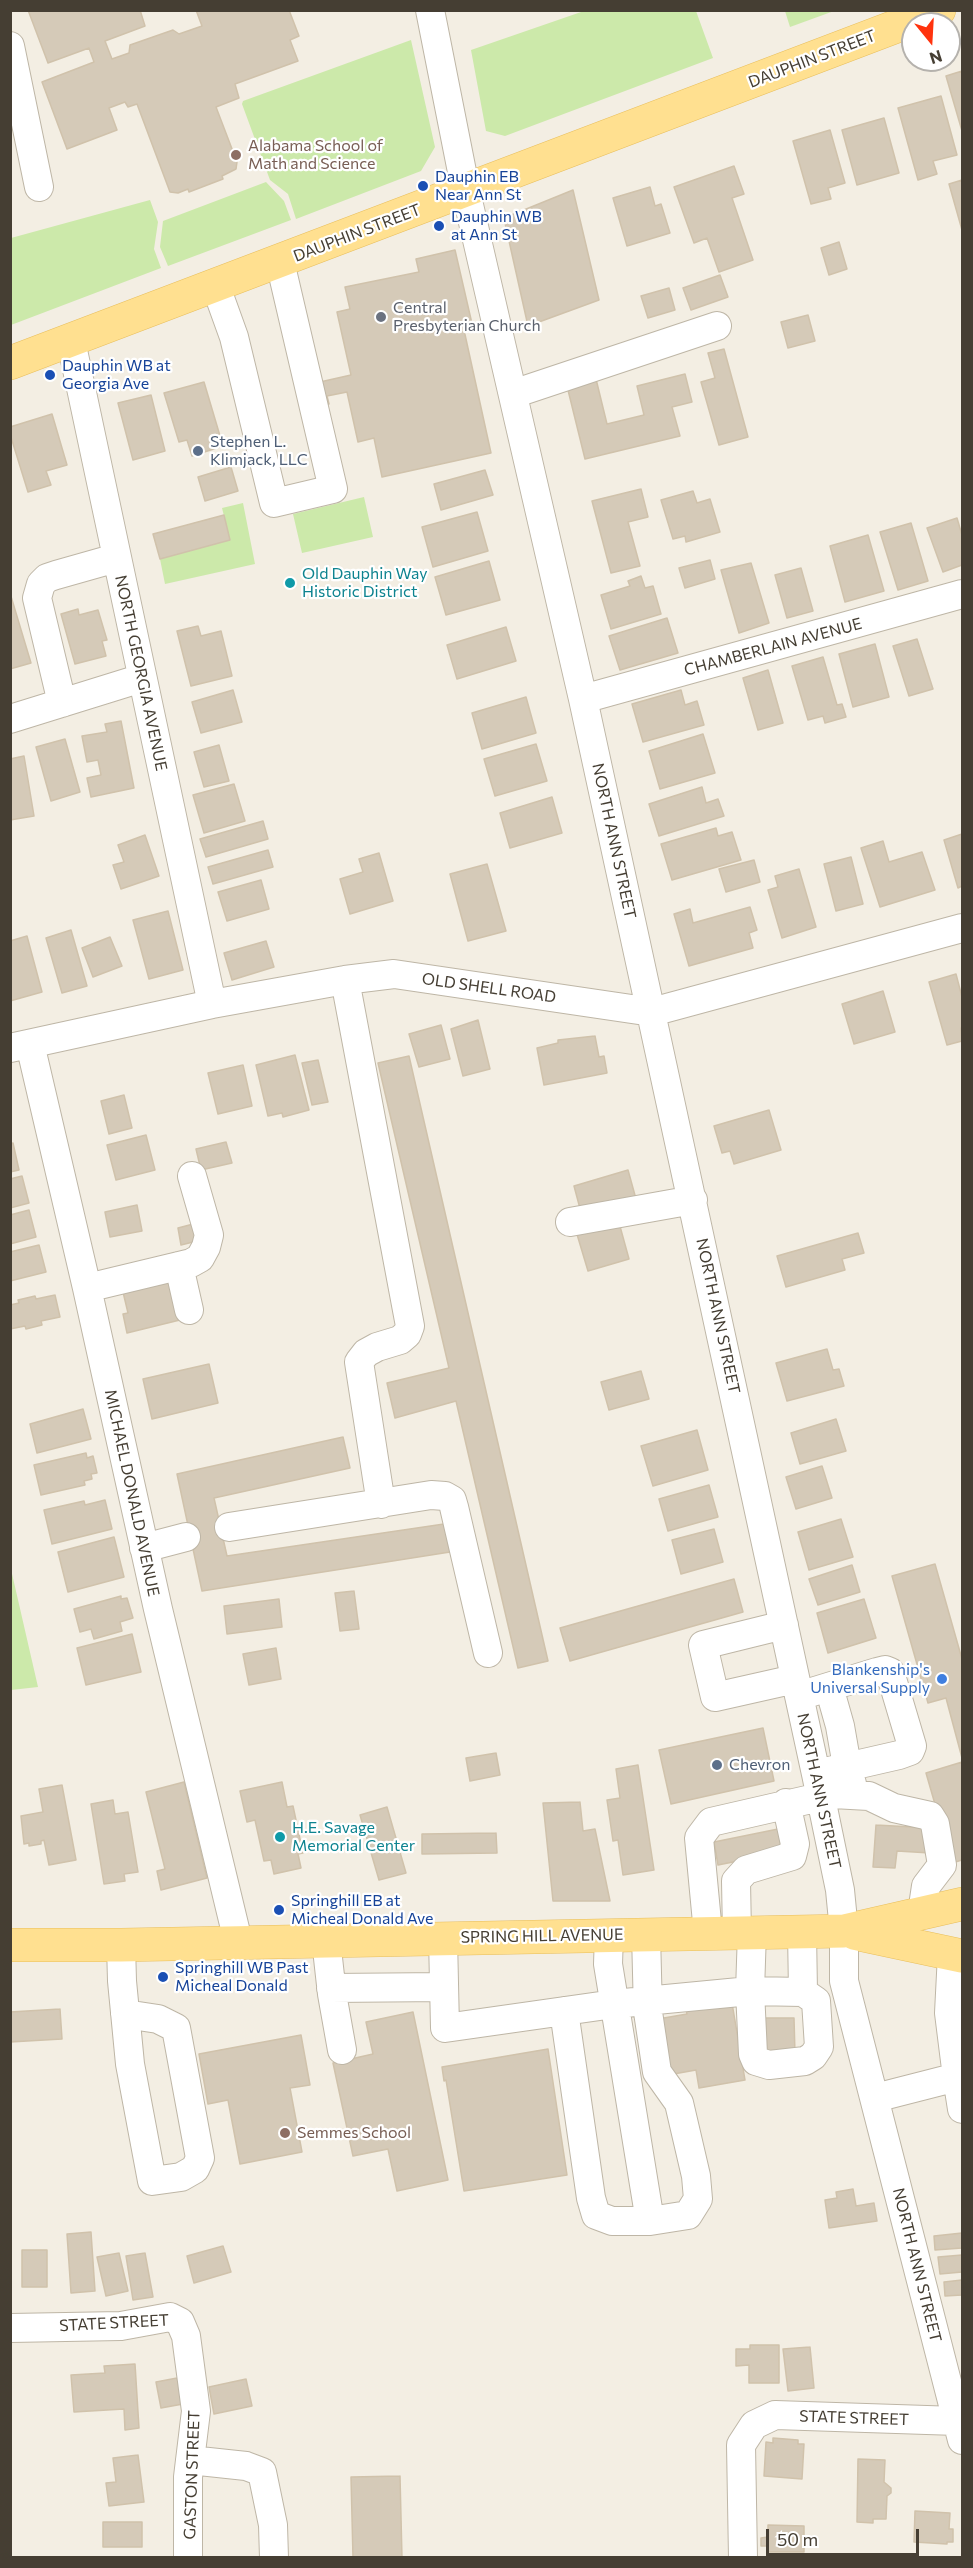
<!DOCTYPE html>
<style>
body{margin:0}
#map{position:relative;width:973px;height:2568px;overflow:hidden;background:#f3eee3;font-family:Commissioner,sans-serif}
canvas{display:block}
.frame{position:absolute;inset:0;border:12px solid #453e33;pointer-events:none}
.north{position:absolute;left:901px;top:12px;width:60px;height:60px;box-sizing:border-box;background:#fff;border:2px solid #b5b2ad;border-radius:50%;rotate:162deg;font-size:16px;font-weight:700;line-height:24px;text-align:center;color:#453e33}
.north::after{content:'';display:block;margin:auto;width:21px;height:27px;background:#ff330e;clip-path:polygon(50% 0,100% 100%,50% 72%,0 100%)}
.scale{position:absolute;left:766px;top:2529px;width:153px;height:27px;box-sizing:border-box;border:3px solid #453e33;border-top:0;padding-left:8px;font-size:18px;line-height:21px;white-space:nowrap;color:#453e33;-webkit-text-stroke:4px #fff;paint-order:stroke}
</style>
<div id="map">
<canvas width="973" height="2568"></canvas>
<div class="frame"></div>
<div class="north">N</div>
<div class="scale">50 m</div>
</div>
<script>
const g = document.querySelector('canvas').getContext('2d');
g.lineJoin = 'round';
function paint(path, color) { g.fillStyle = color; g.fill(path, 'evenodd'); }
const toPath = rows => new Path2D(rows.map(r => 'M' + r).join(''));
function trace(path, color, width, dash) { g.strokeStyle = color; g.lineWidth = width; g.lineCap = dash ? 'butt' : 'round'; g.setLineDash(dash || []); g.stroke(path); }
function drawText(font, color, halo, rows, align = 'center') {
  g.font = font + ' Commissioner,sans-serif'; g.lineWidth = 4.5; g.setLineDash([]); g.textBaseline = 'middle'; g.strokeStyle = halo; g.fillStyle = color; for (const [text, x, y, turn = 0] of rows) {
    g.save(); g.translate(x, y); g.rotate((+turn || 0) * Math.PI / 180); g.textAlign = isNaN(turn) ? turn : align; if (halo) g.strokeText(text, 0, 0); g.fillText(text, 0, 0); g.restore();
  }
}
const green = toPath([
 [696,11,713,58,505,136,486,131,471,50,584,11],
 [785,11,785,10,834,11,790,27],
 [411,40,435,147,421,171,296,219,288,194,270,180,242,104,243,101],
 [266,182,284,201,291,220,168,266,160,247,163,221],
 [150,200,158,222,154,249,161,268,11,325,11,238],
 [364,497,373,537,302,553,293,514],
 [243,503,255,564,165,584,160,559,230,540,222,508],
 [10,1565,38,1687,11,1690,10,1690]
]);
const building = toPath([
 [28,10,140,10,145,26,105,41,112,59,129,53,130,45,173,30,179,34,202,26,196,10,289,10,299,36,290,40,298,61,235,84,239,98,216,107,237,162,236,169,222,176,223,179,189,192,188,189,178,193,170,192,137,104,128,107,125,102,109,108,117,130,67,149,42,82,94,62,89,48,48,63,28,10],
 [962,71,962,131,946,76,962,71],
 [941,96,957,155,933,161,937,174,918,180,898,108,941,96],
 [884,118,899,173,857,185,842,130,884,118],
 [830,130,845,183,828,188,831,199,811,204,793,141,830,130],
 [734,166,744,194,732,198,753,260,719,272,707,238,694,243,674,187,734,166],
 [962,180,962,230,949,184,962,180],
 [650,187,655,206,661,204,670,233,627,246,613,198,650,187],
 [573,190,599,300,528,326,505,223,509,216,573,190],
 [839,242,847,269,829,275,821,248,839,242],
 [455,250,473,328,464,330,491,453,382,477,374,438,358,442,347,392,327,396,329,404,302,410,320,382,351,375,337,312,350,309,345,287,419,272,416,259,455,250],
 [720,275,728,297,691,310,683,288,720,275],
 [669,288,675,310,648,318,641,296,669,288],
 [808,315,815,341,788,348,781,322,808,315],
 [724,349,748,437,719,445,701,382,715,378,708,353,724,349],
 [685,374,692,402,672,407,680,436,585,459,567,386,596,379,607,424,644,415,637,386,685,374],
 [204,382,223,446,192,456,187,440,179,442,164,393,204,382],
 [151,395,165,451,133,460,118,403,151,395],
 [52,414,67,465,46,471,51,485,28,492,10,434,10,427,52,414],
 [231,467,238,491,205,501,198,477,231,467],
 [485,470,493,495,441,510,434,484,485,470],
 [641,489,648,517,628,522,640,566,611,573,592,501,641,489],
 [693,491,697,503,710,499,720,532,686,542,685,536,673,539,661,500,693,491],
 [477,512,488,551,433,567,422,527,477,512],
 [224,515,230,540,160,559,153,534,224,515],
 [957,518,962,535,962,565,943,572,927,528,957,518],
 [911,523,928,581,898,590,880,532,911,523],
 [868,535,884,591,845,602,830,546,868,535],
 [710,560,715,579,685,588,679,568,710,560],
 [489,561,500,600,446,615,435,577,489,561],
 [751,563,769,623,739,633,721,570,751,563],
 [801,568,813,611,787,618,775,575,801,568],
 [641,576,645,588,653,586,661,614,611,629,601,595,630,586,628,581,641,576],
 [10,593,31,663,10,669,10,593],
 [78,609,79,615,98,610,107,640,102,641,106,656,75,664,61,614,78,609],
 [667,618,678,653,620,670,609,636,667,618],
 [198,626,201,636,221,631,232,676,191,686,177,631,198,626],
 [506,627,516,661,457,679,447,645,506,627],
 [917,639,933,689,909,696,893,646,917,639],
 [875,644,889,697,853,707,839,654,875,644],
 [823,657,837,705,842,704,846,717,825,723,823,716,808,720,792,666,823,657],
 [768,670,783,723,758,730,743,678,768,670],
 [233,690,242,722,201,733,192,702,233,690],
 [681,690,685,705,697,701,704,725,643,742,632,704,681,690],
 [526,697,536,733,482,749,472,713,526,697],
 [121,721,134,788,91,797,87,778,101,775,98,760,87,762,82,736,107,732,105,724,121,721],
 [703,734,715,773,660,789,649,751,703,734],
 [65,739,80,792,51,801,36,747,65,739],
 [536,744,547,781,495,796,484,759,536,744],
 [219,745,229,781,204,787,194,752,219,745],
 [24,756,34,816,10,820,10,759,24,756],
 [234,784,245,821,204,833,193,795,234,784],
 [702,787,706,803,718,799,724,816,659,836,649,804,702,787],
 [552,797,562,833,510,848,500,813,552,797],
 [263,821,268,839,206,857,200,839,263,821],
 [716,828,718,836,732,832,741,860,672,880,661,844,716,828],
 [962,834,962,886,958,888,944,840,962,834],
 [145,835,159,876,121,889,113,865,124,862,118,845,145,835],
 [883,841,889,862,922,852,935,890,880,907,861,848,883,841],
 [268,850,273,867,213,884,208,867,268,850],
 [379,853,393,901,350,914,340,879,363,872,359,859,379,853],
 [851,857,863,904,836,911,824,864,851,857],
 [754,860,760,882,726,892,719,869,754,860],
 [487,864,506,931,468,941,450,874,487,864],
 [799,869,816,927,782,938,768,890,778,887,775,876,799,869],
 [261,880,269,909,227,921,218,892,261,880],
 [750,907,757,930,749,933,753,948,689,966,674,914,690,909,693,923,750,907],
 [168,911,183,970,149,979,133,920,168,911],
 [71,930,87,986,62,993,46,938,71,930],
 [27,936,42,992,10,1001,10,941,27,936],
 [110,937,122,966,93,977,82,948,110,937],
 [266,941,274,967,232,980,224,953,266,941],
 [956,974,962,997,962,1028,961,1028,962,1041,947,1045,929,982,956,974],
 [883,991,895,1032,854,1044,842,1004,883,991],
 [478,1020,490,1069,463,1076,451,1029,478,1020],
 [441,1025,450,1059,419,1067,409,1034,441,1025],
 [595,1036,599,1057,604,1056,607,1073,544,1085,537,1048,558,1043,558,1040,595,1036],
 [295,1055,309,1110,283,1117,282,1113,268,1116,256,1065,295,1055],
 [409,1056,548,1661,518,1668,456,1401,395,1418,387,1383,449,1368,378,1063,409,1056],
 [318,1060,328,1102,312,1105,302,1063,318,1060],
 [243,1065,252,1106,218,1114,208,1073,243,1065],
 [124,1095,132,1128,109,1134,101,1101,124,1095],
 [769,1110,781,1150,734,1164,730,1151,722,1153,714,1126,769,1110],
 [146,1135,155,1170,116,1180,107,1145,146,1135],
 [226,1142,232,1163,201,1170,196,1149,226,1142],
 [13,1143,19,1170,10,1172,10,1144,13,1143],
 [628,1170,636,1199,582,1216,574,1186,628,1170],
 [22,1176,29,1203,10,1208,10,1179,22,1176],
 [137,1205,142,1231,110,1237,105,1212,137,1205],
 [29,1210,36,1237,10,1244,10,1215,29,1210],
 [618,1219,629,1259,588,1271,576,1231,618,1219],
 [197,1223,201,1240,181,1245,178,1228,197,1223],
 [858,1233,864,1253,842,1259,845,1270,786,1287,777,1256,858,1233],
 [39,1245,46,1272,10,1281,10,1252,39,1245],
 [171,1280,188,1318,127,1333,123,1314,128,1313,123,1292,171,1280],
 [55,1295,60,1317,41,1321,42,1325,26,1329,25,1326,10,1329,10,1305,19,1303,18,1300,35,1296,36,1299,55,1295],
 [827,1349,833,1370,839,1369,844,1386,787,1401,776,1363,827,1349],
 [209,1364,218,1403,152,1419,143,1379,209,1364],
 [641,1371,649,1399,609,1410,601,1382,641,1371],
 [83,1409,91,1439,37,1453,30,1424,83,1409],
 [836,1419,846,1451,800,1464,791,1433,836,1419],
 [697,1430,708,1470,653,1486,641,1446,697,1430],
 [343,1437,350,1468,214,1498,227,1556,444,1524,450,1552,202,1591,177,1474,343,1437],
 [86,1453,87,1458,93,1456,97,1473,91,1474,92,1479,84,1481,85,1485,41,1495,34,1465,86,1453],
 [822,1466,832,1498,796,1509,786,1477,822,1466],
 [709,1485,718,1517,668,1531,659,1499,709,1485],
 [105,1500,112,1529,52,1544,44,1510,84,1501,85,1505,105,1500],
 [841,1519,853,1557,809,1570,798,1532,841,1519],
 [714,1529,723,1562,681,1574,672,1540,714,1529],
 [114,1537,124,1577,68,1592,58,1552,114,1537],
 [935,1564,962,1659,962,1758,946,1698,928,1703,892,1576,935,1564],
 [852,1565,860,1592,818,1605,809,1579,852,1565],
 [734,1579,743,1612,570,1661,560,1628,734,1579],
 [354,1591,359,1629,340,1631,335,1593,354,1591],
 [121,1596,121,1599,127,1598,133,1618,120,1622,122,1631,94,1639,91,1629,80,1632,74,1609,121,1596],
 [279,1599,282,1627,227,1634,224,1606,279,1599],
 [864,1599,876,1638,828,1653,817,1613,864,1599],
 [132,1634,141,1672,86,1685,77,1648,132,1634],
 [276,1648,281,1679,249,1685,243,1654,276,1648],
 [763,1728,774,1781,671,1804,659,1750,763,1728],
 [496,1753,500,1775,470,1781,466,1758,496,1753],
 [962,1762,962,1860,952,1863,926,1773,962,1762],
 [638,1765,654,1870,623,1875,618,1840,613,1841,607,1800,620,1798,616,1769,638,1765],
 [184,1782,207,1878,161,1890,157,1871,165,1869,146,1792,184,1782],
 [282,1782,287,1807,293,1806,303,1853,298,1854,301,1868,274,1874,271,1860,264,1861,255,1820,247,1822,240,1791,282,1782],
 [62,1785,76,1860,49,1865,44,1840,41,1841,41,1844,29,1846,29,1843,24,1844,21,1816,43,1812,39,1789,62,1785],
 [113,1800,115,1814,128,1812,138,1872,124,1874,125,1881,104,1884,91,1804,113,1800],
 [580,1802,583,1831,595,1829,610,1901,553,1901,543,1803,580,1802],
 [387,1807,406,1873,379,1880,360,1815,387,1807],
 [876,1825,931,1828,930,1853,897,1851,895,1868,873,1867,876,1825],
 [783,1828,788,1851,718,1865,714,1842,783,1828],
 [496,1833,497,1853,422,1854,422,1834,496,1833],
 [732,2003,745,2080,699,2088,696,2070,668,2075,658,2019,687,2014,686,2010,732,2003],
 [60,2009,62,2039,10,2042,10,2012,60,2009],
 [413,2012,448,2180,397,2191,388,2149,353,2156,333,2063,373,2054,366,2022,413,2012],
 [760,2018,794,2018,795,2054,760,2054,760,2018],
 [301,2035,310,2085,290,2088,302,2152,240,2164,228,2100,208,2104,199,2054,301,2035],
 [548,2049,567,2175,464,2191,446,2080,444,2081,442,2067,548,2049],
 [853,2189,856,2206,874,2203,877,2221,829,2228,825,2200,837,2198,836,2192,853,2189],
 [91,2232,95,2291,71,2293,67,2234,91,2232],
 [962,2233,962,2248,935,2250,934,2236,962,2233],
 [223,2246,231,2272,194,2283,187,2256,223,2246],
 [22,2250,47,2250,47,2287,22,2287,22,2250],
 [119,2253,128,2291,106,2296,97,2257,119,2253],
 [145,2253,153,2297,133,2300,126,2256,145,2253],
 [962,2255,962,2272,940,2274,938,2257,962,2255],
 [962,2280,962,2295,945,2296,944,2282,962,2280],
 [750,2345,779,2345,779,2383,749,2383,749,2365,736,2366,736,2349,750,2349,750,2345],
 [810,2347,814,2388,788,2391,783,2349,810,2347],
 [135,2364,139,2428,125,2430,124,2409,74,2412,71,2375,105,2373,104,2366,135,2364],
 [177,2378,183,2404,161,2408,156,2382,177,2378],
 [246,2379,252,2406,214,2414,209,2387,246,2379],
 [773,2438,798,2440,798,2444,804,2444,802,2479,764,2476,766,2442,773,2443,773,2438],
 [138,2455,144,2502,109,2506,106,2483,116,2482,113,2458,138,2455],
 [858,2459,885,2460,884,2482,891,2488,891,2493,887,2496,886,2519,873,2519,873,2523,857,2522,858,2459],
 [400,2476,402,2558,353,2558,351,2477,400,2476],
 [915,2511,950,2513,949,2529,953,2529,953,2542,947,2542,947,2544,914,2542,915,2511],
 [103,2522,142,2522,142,2547,103,2547,103,2522],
 [768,2525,804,2526,804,2552,767,2552,767,2546,761,2546,761,2538,768,2537,768,2525]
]);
const minor = toPath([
 [430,10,466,192,583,699,816,1774,840,1890,844,1931,844,1981,962,2440],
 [10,46,39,187],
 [216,287,234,337,274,503,333,489,280,262],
 [71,341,212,1004],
 [513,394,717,326],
 [583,699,962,594],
 [62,703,37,598,41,584,47,578,56,575,116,558],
 [10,719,142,678],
 [345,980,410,1326,407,1334,400,1340,377,1347,366,1353,359,1362,381,1504],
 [30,1044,87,1288,158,1609,238,1941],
 [10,1048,212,1004,345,980,394,974,652,1012,962,928],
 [570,1222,693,1200],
 [179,1266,189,1310],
 [87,1288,191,1263,200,1258,206,1247,209,1235,192,1176],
 [229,1527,431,1495,445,1496,452,1500,454,1507,488,1653],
 [144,1548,186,1537],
 [784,1625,703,1645,715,1697,795,1679],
 [829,1687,840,1726,847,1766,852,1784],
 [799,1696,877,1672,885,1670,890,1672,912,1746,910,1751,899,1755,816,1774],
 [802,1932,803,1992,816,2001,819,2047,813,2056,805,2061,769,2065,756,2061,753,2054,750,1991,803,1992],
 [708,1933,699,1838,711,1822,833,1794,869,1796,894,1808,930,1816,935,1824,942,1865,926,1886,922,1913],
 [737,1933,736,1881,746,1870,792,1856,795,1844,786,1803],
 [609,1935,608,1964,650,2221,688,2215,698,2199,696,2176,679,2103,657,2072,648,2012,646,1934],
 [443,1938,445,2028,614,2004,750,1991,752,1932],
 [326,1940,332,1994,342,2050],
 [121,1945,122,1981,130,2064,152,2181,181,2177,195,2169,200,2158,176,2028,158,2019,125,2014],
 [331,1988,444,1987],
 [564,2011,591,2198,596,2215,612,2221,650,2221],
 [949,2013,952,1954],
 [957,2077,962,2109],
 [875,2098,957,2077,949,2013,962,2015],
 [10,2328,121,2326,170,2317,180,2322,186,2336,196,2411,188,2477,188,2558],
 [190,2460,246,2466,262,2472,273,2525,274,2558],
 [743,2558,741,2445,754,2425,775,2415,957,2421]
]);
const major = toPath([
 [10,363,939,10],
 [854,1933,962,1956],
 [10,1945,121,1945,844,1931,962,1904]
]);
const markers = [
 [236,155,6,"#8d6e63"],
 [423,186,6,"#1a4fb4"],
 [439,226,6,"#1a4fb4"],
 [381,317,6,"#6b7280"],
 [50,375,6,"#1a4fb4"],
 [198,451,6,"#5c6f8a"],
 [290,583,6,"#0f9aa8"],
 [942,1679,6,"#3f7fe0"],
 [717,1765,6,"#5c6f8a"],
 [280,1837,6,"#0f9aa8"],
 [279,1910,6,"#1a4fb4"],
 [163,1977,6,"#1a4fb4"],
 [285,2133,6,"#8d6e63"]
];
const streetNames = [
 ["DAUPHIN STREET",812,59,-21],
 ["DAUPHIN STREET",357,233,-21],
 ["CHAMBERLAIN AVENUE",773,647,-15],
 ["NORTH GEORGIA AVENUE",141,673,78],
 ["NORTH ANN STREET",614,841,78],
 ["OLD SHELL ROAD",489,988,8],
 ["NORTH ANN STREET",718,1316,78],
 ["MICHAEL DONALD AVENUE",132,1493,78],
 ["NORTH ANN STREET",819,1791,78],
 ["SPRING HILL AVENUE",542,1936,-1],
 ["NORTH ANN STREET",917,2265,76],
 ["STATE STREET",114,2323,-3],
 ["STATE STREET",854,2418,2],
 ["GASTON STREET",192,2475,-88]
];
const educationNames = [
 ["Alabama School of",248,146],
 ["Math and Science",248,164],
 ["Semmes School",297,2133]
];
const transitNames = [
 ["Dauphin EB",435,177],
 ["Near Ann St",435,195],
 ["Dauphin WB",451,217],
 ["at Ann St",451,235],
 ["Dauphin WB at",62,366],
 ["Georgia Ave",62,384],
 ["Springhill EB at",291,1901],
 ["Micheal Donald Ave",291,1919],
 ["Springhill WB Past",175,1968],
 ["Micheal Donald",175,1986]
];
const worshipNames = [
 ["Central",393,308],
 ["Presbyterian Church",393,326]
];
const serviceNames = [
 ["Stephen L.",210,442],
 ["Klimjack, LLC",210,460],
 ["Chevron",729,1765]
];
const cultureNames = [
 ["Old Dauphin Way",302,574],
 ["Historic District",302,592],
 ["H.E. Savage",292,1828],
 ["Memorial Center",292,1846]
];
const shopNames = [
 ["Blankenship's",930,1670],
 ["Universal Supply",930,1688]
];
paint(green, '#cce9aa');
paint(building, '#d5cab8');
trace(building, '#d0c2ab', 1.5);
trace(minor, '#beb6a6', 30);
trace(major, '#e8be5c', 34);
trace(minor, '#fff', 28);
trace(major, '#ffe090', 33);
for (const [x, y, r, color] of markers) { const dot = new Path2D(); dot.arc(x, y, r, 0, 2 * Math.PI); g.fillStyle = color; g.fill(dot); trace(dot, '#fff', 2); }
drawText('16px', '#453e33', '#fff', streetNames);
drawText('16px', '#785e54', '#fff', educationNames, 'left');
drawText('16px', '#164399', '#fff', transitNames, 'left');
drawText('16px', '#5b616d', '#fff', worshipNames, 'left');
drawText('16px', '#4e5e75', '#fff', serviceNames, 'left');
drawText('16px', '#0d838f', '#fff', cultureNames, 'left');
drawText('16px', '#366cbe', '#fff', shopNames, 'right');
</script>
